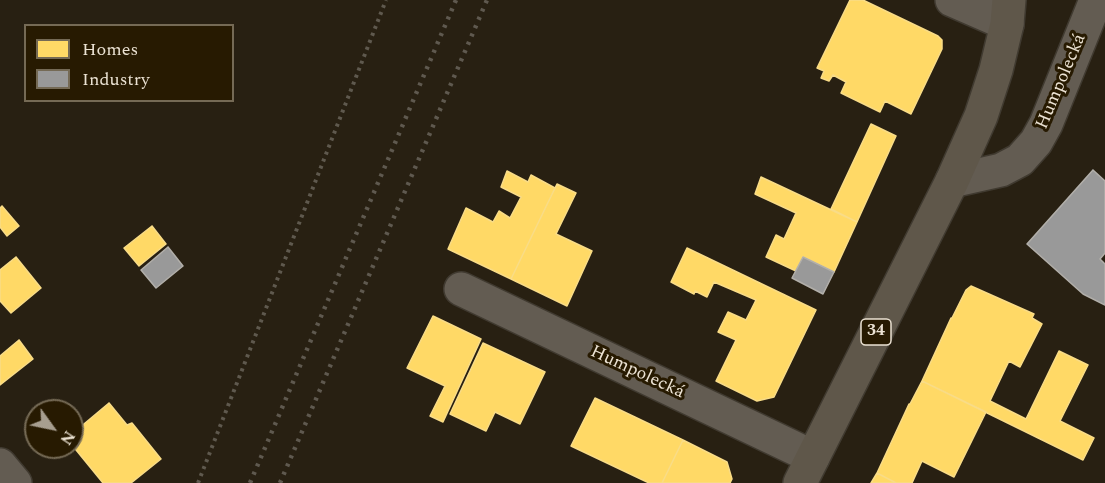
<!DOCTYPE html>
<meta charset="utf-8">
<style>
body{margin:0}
#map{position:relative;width:1105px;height:483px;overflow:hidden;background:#282012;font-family:Spectral,serif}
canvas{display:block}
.legend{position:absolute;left:24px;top:24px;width:210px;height:78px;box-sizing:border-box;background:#271a01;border:2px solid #756a55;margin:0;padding:8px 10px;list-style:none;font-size:18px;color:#ebe2d3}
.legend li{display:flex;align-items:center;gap:12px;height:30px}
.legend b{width:30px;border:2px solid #756a55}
.north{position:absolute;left:24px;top:399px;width:60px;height:60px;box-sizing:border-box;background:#271a01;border:2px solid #756a55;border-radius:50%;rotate:123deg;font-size:16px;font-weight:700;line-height:24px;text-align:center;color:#ebe2d3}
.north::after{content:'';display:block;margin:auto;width:21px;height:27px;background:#a79e8f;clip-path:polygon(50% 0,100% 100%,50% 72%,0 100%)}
</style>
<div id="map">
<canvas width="1105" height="483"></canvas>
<ul class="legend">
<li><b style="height:16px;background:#ffd966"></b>Homes</li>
<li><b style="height:16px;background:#999"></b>Industry</li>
</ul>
<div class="north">N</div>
</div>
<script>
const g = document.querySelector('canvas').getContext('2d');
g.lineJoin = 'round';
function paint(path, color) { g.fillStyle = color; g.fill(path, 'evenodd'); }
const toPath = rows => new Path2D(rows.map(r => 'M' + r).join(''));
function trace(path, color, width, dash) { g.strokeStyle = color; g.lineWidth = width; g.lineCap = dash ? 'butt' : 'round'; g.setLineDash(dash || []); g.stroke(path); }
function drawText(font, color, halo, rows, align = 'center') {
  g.font = font + ' Spectral,serif'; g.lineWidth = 6; g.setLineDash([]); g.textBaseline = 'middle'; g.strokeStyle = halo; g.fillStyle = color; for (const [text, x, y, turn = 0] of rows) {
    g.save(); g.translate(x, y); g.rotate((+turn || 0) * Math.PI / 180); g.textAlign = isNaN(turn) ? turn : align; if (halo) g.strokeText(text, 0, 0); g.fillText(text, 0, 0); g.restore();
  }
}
const homes = toPath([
 [850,0,863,0,938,36,942,40,942,49,911,114,885,101,880,112,841,93,846,82,833,75,829,81,821,78,824,71,817,68,850,0],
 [871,124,896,136,857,222,831,209,871,124],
 [507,171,528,182,531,175,555,188,511,279,448,249,466,208,493,222,499,211,510,218,521,197,501,187,507,171],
 [761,177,857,222,834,272,803,257,796,271,766,257,776,235,784,239,796,213,755,194,761,177],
 [557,184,576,193,556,234,592,251,567,306,511,279,557,184],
 [2,206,19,226,7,236,0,227,0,208,2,206],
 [152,226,166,244,139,266,124,248,152,226],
 [687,248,816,310,774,397,757,401,716,381,736,340,718,332,728,312,746,320,756,300,714,282,707,297,695,291,694,294,671,282,687,248],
 [16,257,41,288,11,313,0,301,0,270,16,257],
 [971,286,1034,314,1032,318,1042,324,1020,367,1009,361,990,401,1026,419,1059,351,1088,365,1060,421,1094,438,1083,460,922,381,951,318,952,318,966,290,971,286],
 [433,316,481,339,443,422,430,416,445,386,407,368,433,316],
 [19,340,33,359,0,385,0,356,19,340],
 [483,343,545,372,520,424,495,412,486,431,450,414,483,343],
 [922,381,986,412,954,477,922,461,912,483,896,483,877,473,909,404,910,404,922,381],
 [595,398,683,440,662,483,649,483,571,446,595,398],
 [109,403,127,425,132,423,161,459,131,483,103,483,72,445,72,434,109,403],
 [683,440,727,462,732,479,730,483,662,483,683,440],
 [877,473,896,483,871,483,877,473]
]);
const industry = toPath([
 [1093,170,1105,181,1105,253,1100,259,1105,264,1105,305,1083,294,1027,244,1093,170],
 [168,247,183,266,156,288,141,270,168,247],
 [803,257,834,272,823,294,792,278,803,257]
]);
const path = toPath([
 [198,483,386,0]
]);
const street = toPath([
 [952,0,1007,24],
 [952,181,1001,170,1020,160,1036,142,1046,124,1096,0],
 [461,289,813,457],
 [0,465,15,483]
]);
const primary = toPath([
 [800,483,952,181,981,116,996,70,1007,24,1009,0]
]);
const rail = toPath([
 [250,483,456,0],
 [280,483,487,0]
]);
const shields = [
 [876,332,30]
];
const shieldNames = [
 ["34",876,332]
];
const streetNames = [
 ["Humpolecká",1062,82,-67],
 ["Humpolecká",637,373,25]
];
paint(homes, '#ffd966');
trace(homes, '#f9dc87', 1.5);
paint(industry, '#999');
trace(industry, '#b2afaa', 1.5);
trace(street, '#403a30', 36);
trace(primary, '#403a30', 36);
trace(path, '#5f594e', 4, [3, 4.5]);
trace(street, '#635c52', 33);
trace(primary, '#5f574a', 33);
trace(rail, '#5f594f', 4.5, [3, 6]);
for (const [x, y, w] of shields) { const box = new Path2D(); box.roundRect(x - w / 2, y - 13, w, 26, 4.5); g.fillStyle = '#271a01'; g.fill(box); trace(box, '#ebe2d3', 1.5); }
drawText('bold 16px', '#ebe2d3', null, shieldNames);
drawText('18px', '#ebe2d3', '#271a01', streetNames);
</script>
